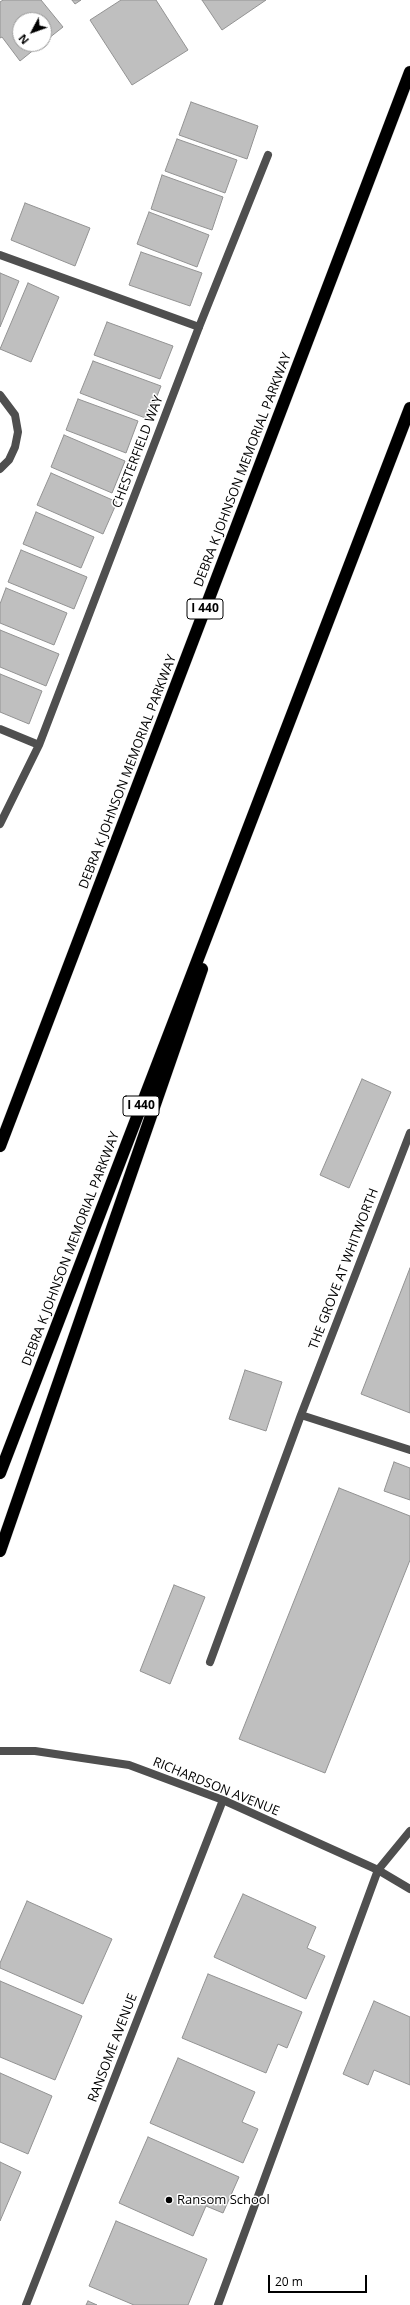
<!DOCTYPE html>
<style>
body{margin:0}
#map{position:relative;width:410px;height:2305px;overflow:hidden;background:#fff;font-family:"Open Sans",sans-serif}
canvas{display:block}
.north{position:absolute;left:12px;top:12px;width:40px;height:40px;box-sizing:border-box;background:#fff;border:1px solid #999;border-radius:50%;rotate:229deg;font-size:11px;font-weight:700;line-height:16px;text-align:center;color:#000}
.north::after{content:'';display:block;margin:auto;width:14px;height:18px;background:#000;clip-path:polygon(50% 0,100% 100%,50% 72%,0 100%)}
.scale{position:absolute;left:268px;top:2275px;width:99px;height:18px;box-sizing:border-box;border:2px solid #000;border-top:0;padding-left:5px;font-size:12px;line-height:14px;white-space:nowrap;color:#000;-webkit-text-stroke:3px #fff;paint-order:stroke}
</style>
<div id="map">
<canvas width="410" height="2305"></canvas>
<div class="north">N</div>
<div class="scale">20 m</div>
</div>
<script>
const g = document.querySelector('canvas').getContext('2d');
g.lineJoin = 'round';
function paint(path, color) { g.fillStyle = color; g.fill(path, 'evenodd'); }
const toPath = rows => new Path2D(rows.map(r => 'M' + r).join(''));
function trace(path, color, width, dash) { g.strokeStyle = color; g.lineWidth = width; g.lineCap = dash ? 'butt' : 'round'; g.setLineDash(dash || []); g.stroke(path); }
function drawText(font, color, halo, rows, align = 'center') {
  g.font = font + ' "Open Sans",sans-serif'; g.lineWidth = 3; g.setLineDash([]); g.textBaseline = 'middle'; g.strokeStyle = halo; g.fillStyle = color; for (const [text, x, y, turn = 0] of rows) {
    g.save(); g.translate(x, y); g.rotate((+turn || 0) * Math.PI / 180); g.textAlign = isNaN(turn) ? turn : align; if (halo) g.strokeText(text, 0, 0); g.fillText(text, 0, 0); g.restore();
  }
}
const building = toPath([
 [3,0,41,0,63,27,44,42,44,20,20,20,20,44,41,44,20,61,2,37,0,38,0,2,3,0],
 [72,0,81,0,75,4,72,0],
 [121,0,156,0,188,50,132,85,90,20,121,0],
 [202,0,266,0,222,30,202,0],
 [191,102,258,126,247,159,179,135,191,102],
 [177,139,237,160,225,193,165,171,177,139],
 [162,175,223,197,212,230,151,209,162,175],
 [25,203,90,228,75,266,11,240,25,203],
 [149,212,209,235,197,267,137,244,149,212],
 [141,252,202,273,190,306,129,285,141,252],
 [0,273,19,281,0,327,0,273],
 [28,283,59,297,31,362,0,349,28,283],
 [107,322,173,346,160,379,94,355,107,322],
 [93,361,161,386,148,419,80,393,93,361],
 [78,399,138,421,126,453,66,430,78,399],
 [64,435,125,461,112,493,51,467,64,435],
 [51,473,117,502,103,534,37,505,51,473],
 [36,512,94,537,81,568,23,544,36,512],
 [21,550,87,577,74,609,8,582,21,550],
 [6,588,67,613,54,645,0,623,0,604,6,588],
 [0,630,59,654,46,686,0,667,0,630],
 [0,674,42,691,29,724,0,712,0,674],
 [362,1079,391,1092,349,1188,320,1175,362,1079],
 [410,1268,410,1413,361,1394,410,1268],
 [245,1370,282,1382,266,1431,229,1419,245,1370],
 [394,1462,410,1468,410,1500,384,1491,394,1462],
 [339,1488,410,1516,410,1560,325,1773,239,1739,339,1488],
 [174,1585,205,1597,170,1684,140,1671,174,1585],
 [243,1894,316,1927,307,1948,325,1956,306,1999,214,1957,243,1894],
 [27,1901,112,1939,83,2004,0,1968,0,1963,27,1901],
 [208,1974,302,2012,287,2048,278,2044,266,2073,182,2038,208,1974],
 [0,1981,82,2016,55,2080,0,2057,0,1981],
 [374,2001,410,2017,410,2085,374,2070,368,2085,343,2074,374,2001],
 [178,2058,255,2092,242,2122,258,2129,243,2163,150,2123,178,2058],
 [0,2073,52,2096,28,2154,0,2142,0,2073],
 [148,2137,239,2177,223,2213,206,2206,193,2236,119,2203,148,2137],
 [0,2162,21,2172,0,2221,0,2162],
 [116,2221,207,2259,188,2305,134,2305,89,2286,116,2221],
 [88,2301,97,2305,86,2305,88,2301]
]);
const lane = toPath([
 [199,327,268,155],
 [410,1133,301,1415,410,1450],
 [210,1662,301,1415],
 [218,2305,378,1870,410,1831]
]);
const street = toPath([
 [0,255,199,327,39,745,0,729],
 [0,395,15,415,18,432,15,447,9,460,0,469],
 [0,824,39,745],
 [0,1751,35,1751,129,1765,223,1800,378,1870,410,1889],
 [26,2305,223,1800]
]);
const highway = toPath([
 [0,1146,410,72],
 [0,1473,410,408],
 [0,1551,202,969]
]);
const markers = [
 [169,2200,4,"#000"]
];
const shields = [
 [205,609,36],
 [141,1106,36]
];
const shieldNames = [
 ["I 440",205,609],
 ["I 440",141,1106]
];
const streetNames = [
 ["CHESTERFIELD WAY",138,452,-69],
 ["DEBRA K JOHNSON MEMORIAL PARKWAY",243,470,-69],
 ["DEBRA K JOHNSON MEMORIAL PARKWAY",128,772,-69],
 ["DEBRA K JOHNSON MEMORIAL PARKWAY",71,1249,-69],
 ["THE GROVE AT WHITWORTH",344,1269,-69],
 ["RICHARDSON AVENUE",216,1787,22],
 ["RANSOME AVENUE",113,2048,-69]
];
const poiNames = [
 ["Ransom School",177,2200]
];
paint(building, '#bfbfbf');
trace(building, '#939393', 1);
trace(highway, '#dbdbdb', 13);
trace(lane, '#4f4f4f', 8);
trace(street, '#4f4f4f', 8);
trace(highway, '#000', 12);
for (const [x, y, r, color] of markers) { const dot = new Path2D(); dot.arc(x, y, r, 0, 2 * Math.PI); g.fillStyle = color; g.fill(dot); trace(dot, '#fff', 1.5); }
for (const [x, y, w] of shields) { const box = new Path2D(); box.roundRect(x - w / 2, y - 10, w, 20, 3); g.fillStyle = '#fff'; g.fill(box); trace(box, '#000', 1); }
drawText('bold 12px', '#000', null, shieldNames);
drawText('13px', '#000', '#fff', streetNames);
drawText('13px', '#000', '#fff', poiNames, 'left');
</script>
